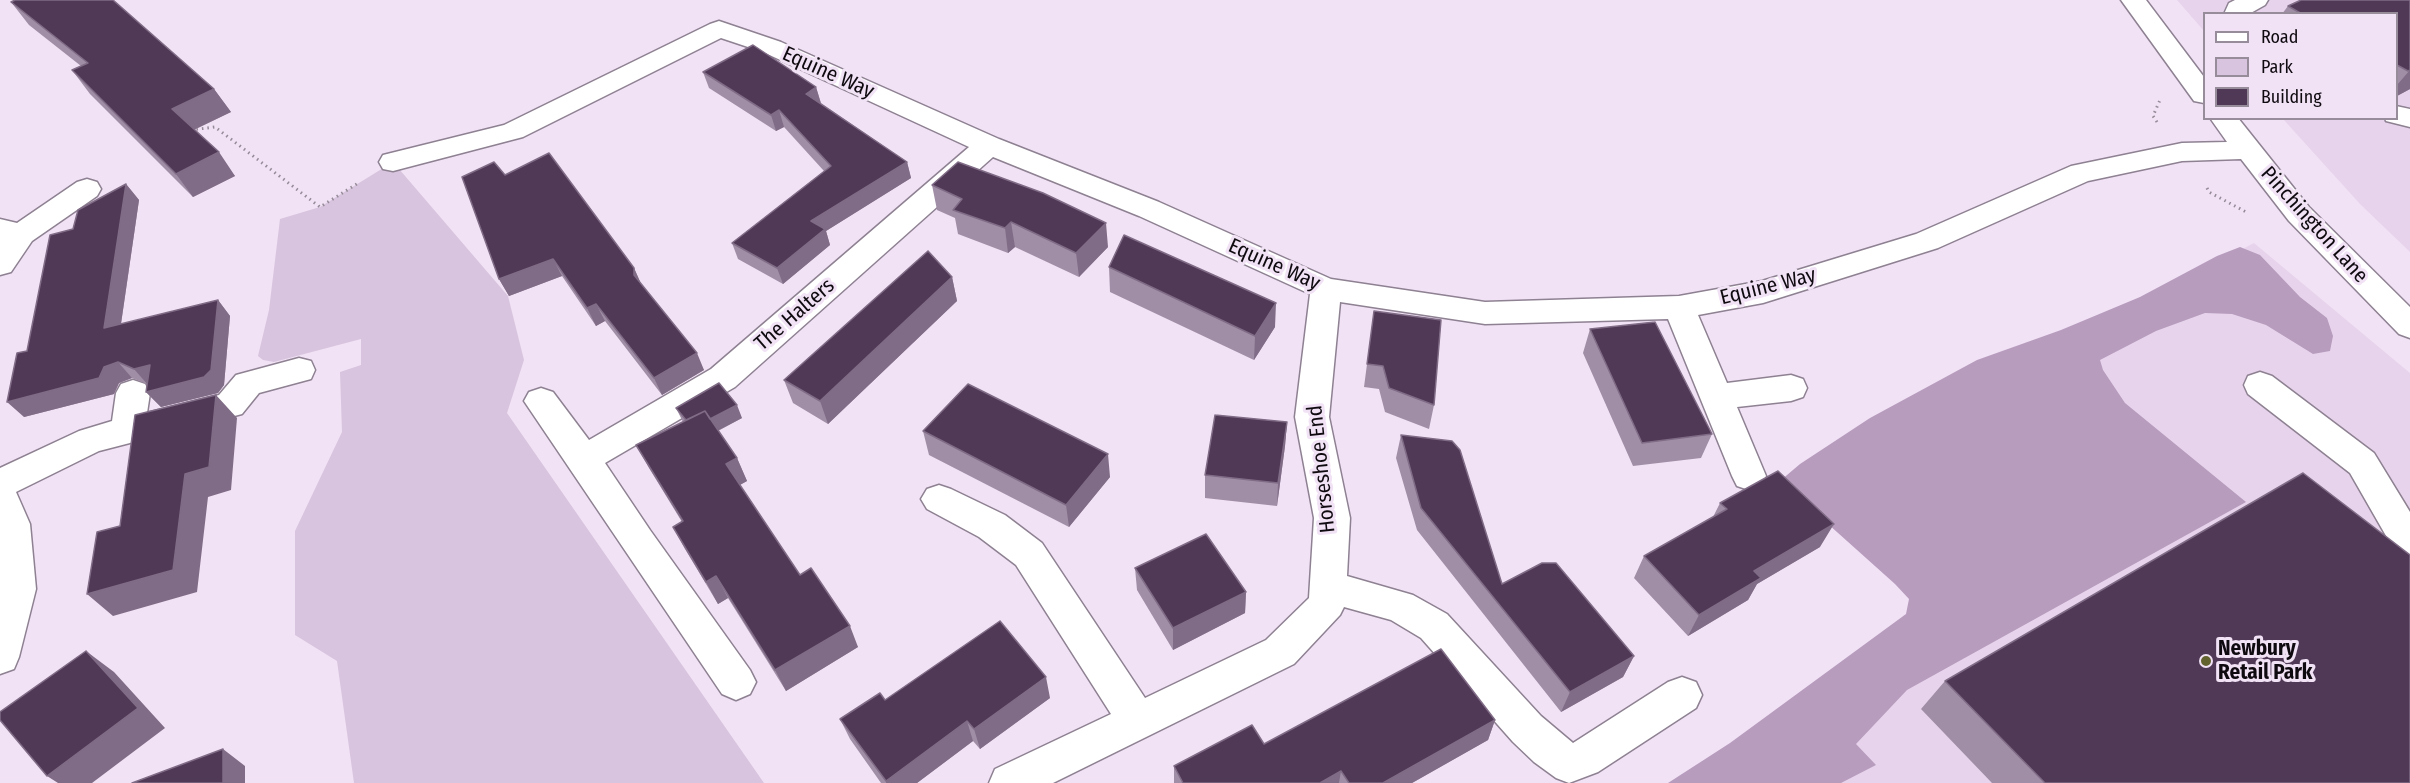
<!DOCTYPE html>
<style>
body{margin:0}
#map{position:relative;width:2410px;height:783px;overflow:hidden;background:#f1e2f5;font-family:"Fira Sans Condensed",sans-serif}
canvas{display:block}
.legend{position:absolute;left:2203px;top:12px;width:195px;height:108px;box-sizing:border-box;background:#f1e2f5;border:2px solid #978c99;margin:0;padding:8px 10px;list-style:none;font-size:18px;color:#0f0a10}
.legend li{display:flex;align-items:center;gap:12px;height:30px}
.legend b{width:30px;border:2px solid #978c99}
</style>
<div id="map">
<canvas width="2410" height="783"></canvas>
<ul class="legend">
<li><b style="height:8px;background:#fff"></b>Road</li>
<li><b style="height:16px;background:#d8c4de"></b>Park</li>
<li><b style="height:16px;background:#503956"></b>Building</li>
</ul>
</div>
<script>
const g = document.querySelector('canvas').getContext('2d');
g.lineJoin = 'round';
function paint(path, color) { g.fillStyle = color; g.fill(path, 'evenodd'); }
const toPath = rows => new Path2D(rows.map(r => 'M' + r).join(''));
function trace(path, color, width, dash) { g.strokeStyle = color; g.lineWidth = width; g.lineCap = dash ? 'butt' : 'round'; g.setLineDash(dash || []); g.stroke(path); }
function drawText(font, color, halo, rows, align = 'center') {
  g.font = font + ' "Fira Sans Condensed",sans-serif'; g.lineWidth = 6; g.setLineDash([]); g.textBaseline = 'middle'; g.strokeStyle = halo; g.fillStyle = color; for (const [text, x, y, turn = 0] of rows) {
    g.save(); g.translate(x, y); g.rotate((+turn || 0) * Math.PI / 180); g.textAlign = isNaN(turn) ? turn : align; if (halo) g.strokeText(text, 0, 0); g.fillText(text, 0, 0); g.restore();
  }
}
const built = toPath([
 [2177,0,2410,0,2410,252,2360,204,2283,119,2396,118,2396,14,2204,14,2204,31],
 [2254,243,2410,373,2410,783,1722,783,1940,629,1857,446]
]);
const green = toPath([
 [393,162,508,296,524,360,507,413,764,783,354,783,337,661,295,635,295,531,342,432,340,372,361,365,361,339,274,362,263,360,258,356,269,310,280,219,320,207]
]);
const forest = toPath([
 [2240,247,2260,255,2300,297,2327,318,2333,336,2330,351,2313,354,2266,325,2232,314,2205,313,2156,331,2100,360,2103,370,2125,403,2246,502,1907,690,1856,744,1876,765,1841,783,1668,783,1730,743,1906,614,1909,599,1895,584,1780,481,1800,464,1870,418,1977,360,2061,330,2140,297,2217,256]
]);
const path = toPath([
 [2157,122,2153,116,2160,100],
 [191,130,215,127,320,207,360,182],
 [2207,188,2209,192,2246,212]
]);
const minor = toPath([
 [2121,0,2146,0,2204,77,2204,103,2194,101,2121,0],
 [2235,0,2268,0,2265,5,2249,14,2224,14,2229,3,2235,0],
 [719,21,781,42,999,139,1159,202,1331,279,1485,302,1679,296,1762,281,1916,234,2071,166,2182,143,2227,142,2210,118,2238,118,2309,207,2410,307,2410,338,2399,334,2289,221,2241,159,2182,161,2088,181,1938,248,1763,303,1698,315,1727,383,1791,375,1803,379,1807,388,1803,397,1791,401,1737,407,1766,476,1761,486,1749,490,1737,486,1732,476,1668,319,1485,324,1340,302,1329,417,1350,518,1347,576,1413,595,1447,614,1541,716,1573,743,1668,682,1682,677,1696,682,1702,695,1696,708,1598,772,1569,783,1556,778,1534,762,1513,742,1421,638,1391,620,1344,607,1340,615,1294,664,1053,783,989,783,995,769,1111,714,1016,565,979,537,927,509,921,499,927,489,939,485,951,489,1005,515,1042,543,1145,698,1266,640,1309,598,1314,518,1295,417,1310,294,1139,216,993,157,735,387,605,463,650,530,750,670,756,682,750,694,736,700,722,694,524,401,529,392,541,388,553,392,589,440,711,369,969,147,763,52,721,38,523,137,393,171,383,169,379,162,383,155,504,125,710,24,719,21],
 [2396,106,2410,109,2410,127,2386,121,2385,118,2396,118,2396,106],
 [87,179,97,182,101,189,97,196,32,241,11,272,0,275,0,219,17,223,77,182,87,179],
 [299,358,311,361,315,370,311,379,259,393,242,414,99,451,16,492,30,524,36,589,19,657,14,669,0,674,0,468,79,431,112,421,116,393,121,384,133,380,145,384,150,393,147,413,219,395,236,375,299,358],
 [2260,372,2272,376,2374,453,2410,512,2410,559,2397,555,2350,473,2248,394,2244,385,2248,376,2260,372]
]);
const wall = toPath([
 [2410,0,2410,89,2397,96,2397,14,2282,14,2288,6],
 [11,2,214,89,231,112,194,130,235,176,193,197,90,94,72,70,81,66,29,25],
 [703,72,816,87,821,103,907,162,911,178,826,231,830,245,783,284,738,259,732,243,824,171,784,127,776,131,709,88],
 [505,175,634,268,641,284,704,370,662,395,605,321,596,326,562,276,509,296,499,279],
 [126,184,139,200,121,324,218,300,230,316,224,385,218,393,161,407,146,392,147,384,132,378,119,383,114,394,24,417,27,351],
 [932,185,1108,247,1079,277,1015,247,1008,253,958,234,955,218,937,210],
 [1109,267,1275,327,1254,360,1110,292],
 [952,277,957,301,828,424,793,403,784,380],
 [1374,311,1434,405,1429,429,1385,412,1379,389,1364,387],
 [1590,329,1712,434,1701,458,1633,466,1583,353],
 [676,408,742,418,718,431,737,458,747,481,740,485,800,575,858,647,786,691,728,598,718,604,685,549,673,527,682,522,649,468,636,445,683,422],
 [1287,422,1285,446,1277,506,1205,498,1205,475],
 [923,431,1110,477,1069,527,929,455],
 [1401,435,1502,584,1634,656,1623,677,1561,712,1417,530,1396,458],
 [1720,503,1820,547,1757,584,1748,600,1688,636,1634,578,1644,556,1713,517],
 [1135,568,1246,592,1245,613,1173,650,1137,590],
 [1945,681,2410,783,1992,783,1921,709],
 [1050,698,980,749,973,741,917,783,881,783,850,739,840,719,885,700],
 [1495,720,1488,740,1412,783,1174,783,1174,766,1264,744]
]);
const shadedWall = toPath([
 [2410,70,2410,89,2397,96,2397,85],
 [816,87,821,104,806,94],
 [214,89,231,112,189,132,172,109],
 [779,110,784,127,776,131,771,115],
 [219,152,235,176,193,197,176,174],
 [907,162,911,178,826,231,830,245,783,284,777,268,811,221],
 [126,184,139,200,118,344,104,328],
 [1011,222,1015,247,1008,253,1005,228],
 [1106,223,1108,247,1079,277,1076,253],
 [553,259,562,276,509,296,499,279],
 [634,268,642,286,634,275],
 [952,277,957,301,828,424,820,401],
 [218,300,230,316,224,385,218,393,161,407,146,392],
 [1276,303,1275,327,1254,360,1255,336],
 [596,304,605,321,596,326,587,308],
 [697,353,704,370,662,395,654,378],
 [118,362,132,378,119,383,114,394,24,417,7,402],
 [150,365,148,385,134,369],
 [216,395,237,418,231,490,208,497,197,592,113,616,87,594],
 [737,405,742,418,698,441,692,429],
 [1287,422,1285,446,1277,506,1278,483],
 [1108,454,1110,477,1069,527,1066,505],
 [737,458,747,481,736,487,726,464],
 [1834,524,1820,547,1757,584,1748,600,1688,636,1699,615,1754,571],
 [716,576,728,598,718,604,706,582],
 [1246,592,1245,613,1173,650,1173,628],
 [850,626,858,647,786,691,775,670],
 [86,651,114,672,165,728,92,783,58,783,47,776],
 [1634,656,1623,677,1561,712,1570,692],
 [1046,677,1050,698,980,749,974,729],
 [1495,720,1488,740,1412,783,1383,783],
 [967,721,973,741,917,783,886,783,886,781],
 [223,749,245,766,245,783,223,783],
 [1341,771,1339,783,1320,783]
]);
const building = toPath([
 [15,0,113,0,214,89,172,109,219,152,176,174,72,70,88,63,11,2,15,0],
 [2301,0,2410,0,2410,70,2408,71,2397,65,2397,14,2302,14,2288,6,2301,0],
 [753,45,816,87,806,94,907,162,811,221,825,229,777,268,732,243,831,166,779,110,771,115,703,72,753,45],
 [549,153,634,268,634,275,697,353,654,378,596,304,587,308,553,259,499,279,462,177,494,162,505,175,549,153],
 [958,162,1043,193,1106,223,1076,253,1011,222,1005,228,953,210,962,199,932,185,958,162],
 [126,184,104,328,218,300,211,370,204,377,146,392,150,365,134,369,118,362,104,367,99,378,7,402,17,353,27,351,50,235,73,229,78,210,126,184],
 [1124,235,1276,303,1255,336,1109,267,1124,235],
 [928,251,952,277,820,401,784,380,928,251],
 [1374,311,1441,320,1434,405,1389,388,1383,366,1367,364,1374,311],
 [1655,322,1712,434,1642,443,1590,329,1655,322],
 [719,383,737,405,710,419,705,411,686,420,676,408,719,383],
 [968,384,1108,454,1066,505,923,431,968,384],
 [216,395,209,467,185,474,173,570,87,594,97,532,120,526,135,415,216,395],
 [705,411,737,458,726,464,800,575,811,568,850,626,775,670,716,576,706,582,673,527,683,521,636,445,705,411],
 [1215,415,1287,422,1278,483,1205,475,1215,415],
 [1401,435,1452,441,1460,450,1502,584,1542,563,1556,563,1634,656,1570,692,1421,508,1401,435],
 [1778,471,1834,524,1754,571,1761,578,1699,615,1644,556,1727,509,1720,503,1778,471],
 [2303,473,2410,555,2410,783,2045,783,1945,681,2303,473],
 [1206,534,1246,592,1173,628,1135,568,1206,534],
 [1000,621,1046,677,974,729,967,721,886,781,840,719,880,693,885,700,1000,621],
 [1441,649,1495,720,1383,783,1349,783,1341,771,1320,783,1183,783,1174,766,1252,725,1264,744,1441,649],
 [86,651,138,708,47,776,0,720,0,712,86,651],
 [223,749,223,783,132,783,223,749]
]);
const markers = [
 [2206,661,6,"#636330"]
];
const streetNames = [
 ["Equine Way",828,73,24],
 ["Pinchington Lane",2314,225,48],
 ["Equine Way",1274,265,24],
 ["Equine Way",1768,287,-14],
 ["The Halters",795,315,-41],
 ["Horseshoe End",1322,469,-96]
];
const poiNames = [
 ["Newbury",2218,649],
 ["Retail Park",2218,673]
];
paint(built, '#e7d4ec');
paint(green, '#d8c4de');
paint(forest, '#b79cbe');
trace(minor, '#8e8192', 3);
trace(path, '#958b98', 3, [1.5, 4]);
paint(minor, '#fff');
paint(wall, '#a08ea6');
paint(shadedWall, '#806c86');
paint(building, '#503956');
trace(building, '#806c86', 1.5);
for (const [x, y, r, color] of markers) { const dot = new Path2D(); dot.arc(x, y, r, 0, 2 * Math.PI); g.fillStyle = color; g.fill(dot); trace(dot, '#f1e2f5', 2); }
drawText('21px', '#0f0a10', '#f1e2f5', streetNames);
drawText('bold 21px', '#0f0a10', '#f1e2f5', poiNames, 'left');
</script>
